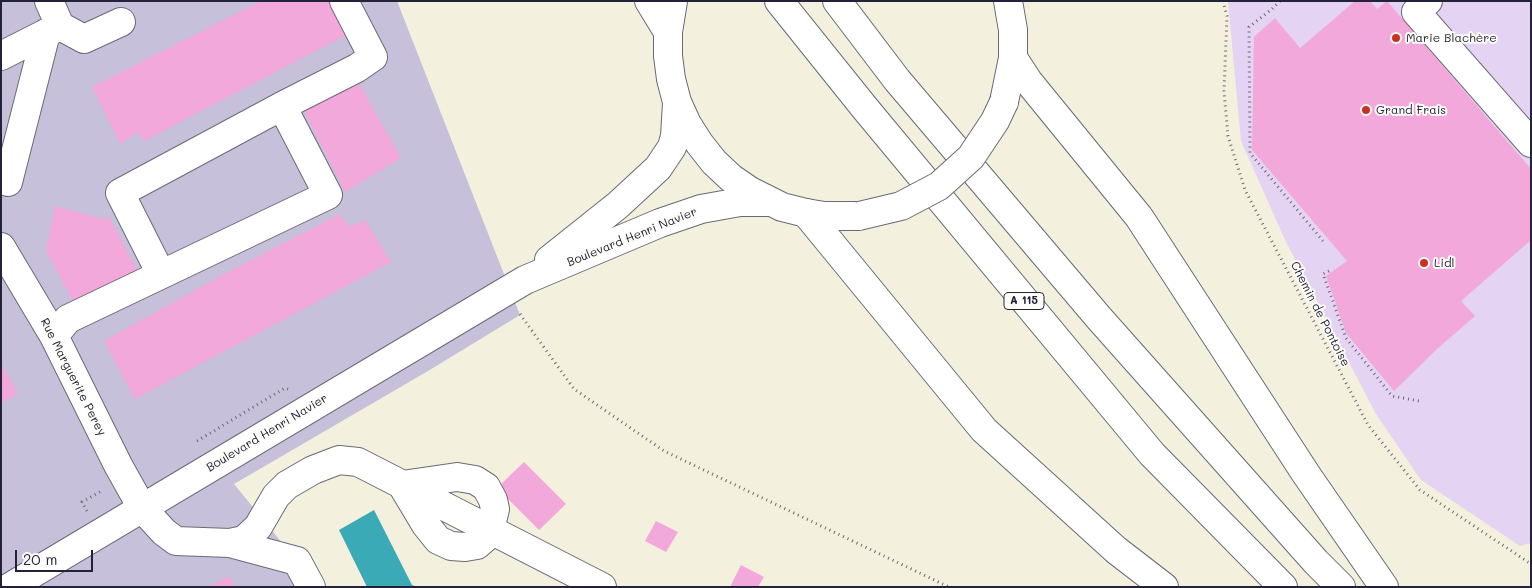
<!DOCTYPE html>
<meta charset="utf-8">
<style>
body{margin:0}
#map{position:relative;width:1532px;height:588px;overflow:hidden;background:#f3f0dd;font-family:Mali,sans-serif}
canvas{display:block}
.frame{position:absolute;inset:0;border:2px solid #22223b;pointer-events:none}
.scale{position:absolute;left:15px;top:550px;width:78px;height:22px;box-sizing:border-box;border:2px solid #22223b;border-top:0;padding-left:6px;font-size:15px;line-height:18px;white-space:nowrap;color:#22223b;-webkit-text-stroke:4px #fdfcf7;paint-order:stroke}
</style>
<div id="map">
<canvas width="1532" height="588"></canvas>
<div class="frame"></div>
<div class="scale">20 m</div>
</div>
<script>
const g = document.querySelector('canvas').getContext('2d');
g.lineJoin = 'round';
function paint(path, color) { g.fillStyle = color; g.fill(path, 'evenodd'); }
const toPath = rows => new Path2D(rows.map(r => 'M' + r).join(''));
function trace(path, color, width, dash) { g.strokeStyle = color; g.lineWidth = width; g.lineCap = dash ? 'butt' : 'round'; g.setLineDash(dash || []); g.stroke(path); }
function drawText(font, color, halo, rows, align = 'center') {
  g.font = font + ' Mali,sans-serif'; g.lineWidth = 4; g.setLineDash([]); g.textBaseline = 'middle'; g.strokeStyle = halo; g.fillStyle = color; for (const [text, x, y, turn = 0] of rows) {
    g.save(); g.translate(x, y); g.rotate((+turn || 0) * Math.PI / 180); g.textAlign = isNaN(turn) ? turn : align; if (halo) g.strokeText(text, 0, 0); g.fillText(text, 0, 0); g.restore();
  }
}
const built = toPath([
 [1228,1,1531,1,1531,543,1520,546,1421,480,1376,414,1286,242,1241,141]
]);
const industrial = toPath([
 [1,1,397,1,520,315,428,371,234,484,318,587,1,587]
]);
const water = toPath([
 [374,510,412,585,417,587,367,587,339,530]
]);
const building = toPath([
 [261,1,336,1,350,33,144,141,138,132,120,144,92,87],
 [1355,1,1370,1,1377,9,1387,1,1531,169,1531,240,1461,301,1475,316,1437,349,1394,391,1346,333,1326,276,1347,261,1252,150,1254,37,1275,18,1300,48],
 [355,76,401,158,345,192,302,107],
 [55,206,104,219,109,217,140,276,75,305,46,251],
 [340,214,349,227,365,220,391,262,135,399,104,341,226,273],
 [1,363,18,394,1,403],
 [524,462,566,504,539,530,497,488],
 [656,521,678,532,666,552,645,541],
 [741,565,764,577,758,587,730,587],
 [229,576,235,587,209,587]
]);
const path = toPath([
 [1223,1,1227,16,1224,91,1228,136,1245,190,1368,425,1420,490,1531,564],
 [1280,1,1272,9,1249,27,1250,153,1323,241],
 [1329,271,1323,274,1346,338,1392,396,1419,401],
 [520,314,574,389,664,451,949,587],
 [197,441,285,388,288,389],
 [87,511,82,502,103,490]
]);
const minor = toPath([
 [1428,1,1416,12,1531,143],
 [60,26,84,39,121,22],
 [1,56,60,26,49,1],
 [8,182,46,33],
 [1,247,54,336,118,465,142,508,164,532,176,541,230,543,244,540,258,527,276,496,287,485,313,470,339,460,358,462,602,587],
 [161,274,120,193,282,106,357,68,373,57,344,1],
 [54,336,68,319,328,195,282,106],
 [457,477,475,480,486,487,493,500,495,509,490,530,485,538,477,545,465,547,451,546,438,540,426,525,402,485,457,477],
 [230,543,297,561,311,587]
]);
const major = toPath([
 [673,1,668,32,668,56,671,79,677,102,687,124,699,143,714,162,731,178,750,191,782,207,806,213,824,216,859,216],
 [1004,102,1013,58,1013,30,1008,1],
 [549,260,618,205,658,168,672,147,675,136,677,103],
 [10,587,525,280,660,223,701,209,740,202,771,202]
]);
const highway = toPath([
 [649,1,668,32],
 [779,1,864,107,1152,454,1283,587],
 [837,1,897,80,1099,318,1316,562,1341,587],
 [1013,58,1028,81,1139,217,1306,474,1384,587],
 [806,213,984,430,1116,550,1164,587]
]);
const majorBridge = toPath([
 [859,216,901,206,939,186,971,157,995,121,1004,102]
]);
const markers = [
 [1396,38,5,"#c8321e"],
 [1366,110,5,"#c8321e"],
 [1424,263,5,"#c8321e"]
];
const shields = [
 [1024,301,40]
];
const shieldNames = [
 ["A 115",1024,301]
];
const poiNames = [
 ["Marie Blachère",1406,38],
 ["Grand Frais",1376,110],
 ["Lidl",1434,263]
];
const streetNames = [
 ["Boulevard Henri Navier",632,237,-22],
 ["Chemin de Pontoise",1320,314,63],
 ["Rue Marguerite Perey",73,377,63],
 ["Boulevard Henri Navier",267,433,-31]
];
paint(built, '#e4d3f2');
paint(industrial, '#c6c0da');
paint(water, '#3aabb6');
paint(building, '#f2a8da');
trace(minor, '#6b6a74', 30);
trace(major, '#6b6a74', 30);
trace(highway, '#6b6a74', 30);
trace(path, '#6b6a74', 3, [1, 4]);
trace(minor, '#fff', 28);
trace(major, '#fff', 28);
trace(highway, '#fff', 28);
trace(majorBridge, '#6b6a74', 30, []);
trace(majorBridge, '#fff', 28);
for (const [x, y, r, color] of markers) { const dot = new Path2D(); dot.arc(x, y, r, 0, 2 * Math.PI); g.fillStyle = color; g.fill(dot); trace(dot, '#fdfcf7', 2); }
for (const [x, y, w] of shields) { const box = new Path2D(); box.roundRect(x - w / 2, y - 8.5, w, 17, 4); g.fillStyle = '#fdfcf7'; g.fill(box); trace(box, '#22223b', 1); }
drawText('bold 11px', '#22223b', null, shieldNames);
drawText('12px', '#22223b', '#fdfcf7', poiNames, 'left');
drawText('12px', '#22223b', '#fdfcf7', streetNames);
</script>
